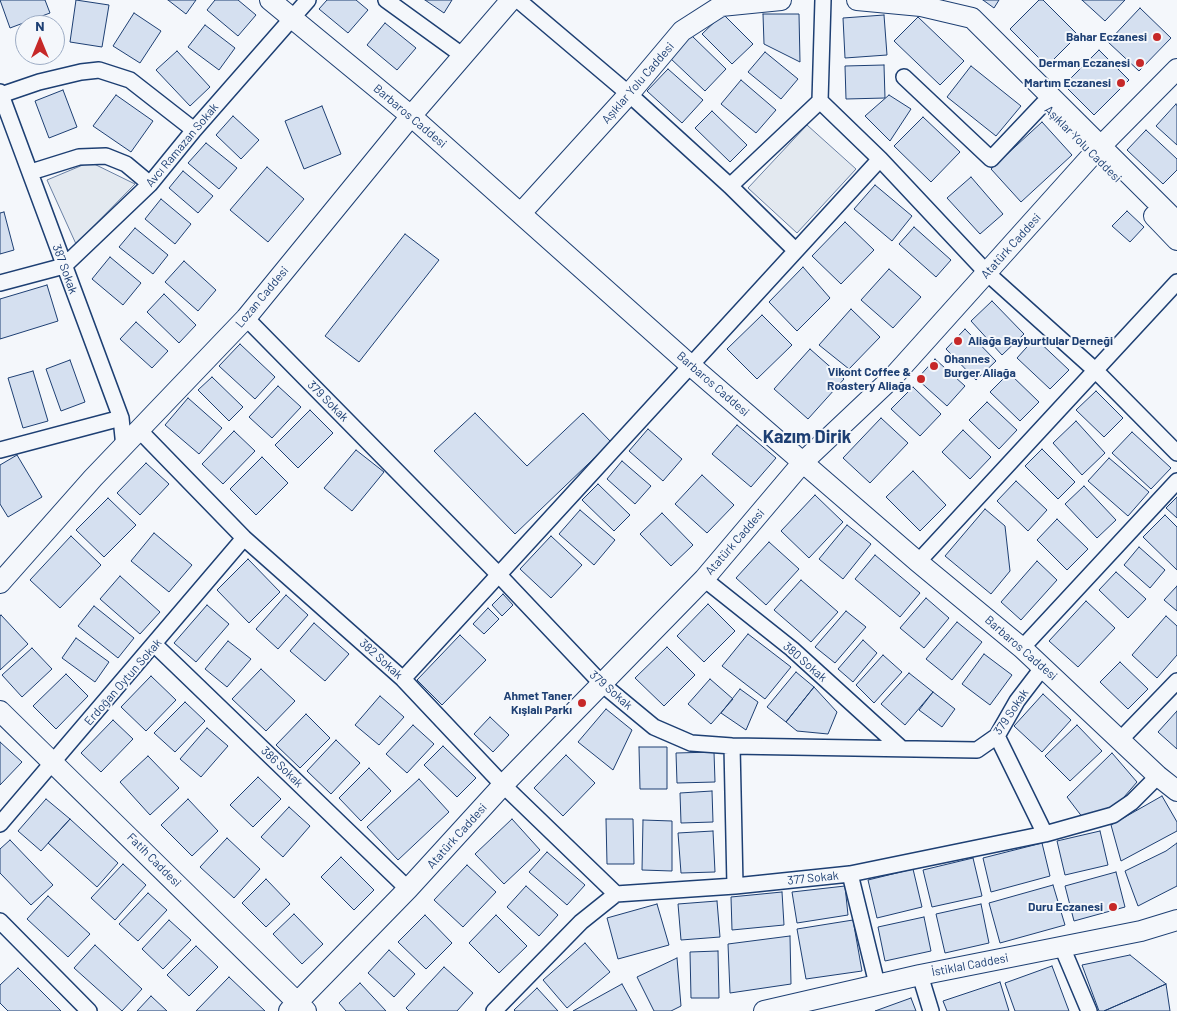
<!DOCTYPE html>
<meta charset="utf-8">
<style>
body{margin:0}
#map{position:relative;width:1177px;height:1011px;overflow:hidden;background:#f4f7fb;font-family:Barlow,sans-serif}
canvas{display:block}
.north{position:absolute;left:15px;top:15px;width:50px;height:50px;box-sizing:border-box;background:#f4f7fb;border:1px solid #9eadc5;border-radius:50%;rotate:0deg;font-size:14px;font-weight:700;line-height:20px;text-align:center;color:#1d3f73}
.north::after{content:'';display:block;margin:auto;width:18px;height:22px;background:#c62828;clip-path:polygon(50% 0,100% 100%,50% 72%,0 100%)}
</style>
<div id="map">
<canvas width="1177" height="1011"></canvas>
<div class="north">N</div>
</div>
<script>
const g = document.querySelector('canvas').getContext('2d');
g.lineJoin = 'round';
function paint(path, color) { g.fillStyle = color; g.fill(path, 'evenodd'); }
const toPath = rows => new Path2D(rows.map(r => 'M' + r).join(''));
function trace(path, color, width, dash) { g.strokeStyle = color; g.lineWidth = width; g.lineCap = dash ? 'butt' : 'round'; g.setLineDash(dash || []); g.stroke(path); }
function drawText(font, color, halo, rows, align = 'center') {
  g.font = font + ' Barlow,sans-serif'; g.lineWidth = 4; g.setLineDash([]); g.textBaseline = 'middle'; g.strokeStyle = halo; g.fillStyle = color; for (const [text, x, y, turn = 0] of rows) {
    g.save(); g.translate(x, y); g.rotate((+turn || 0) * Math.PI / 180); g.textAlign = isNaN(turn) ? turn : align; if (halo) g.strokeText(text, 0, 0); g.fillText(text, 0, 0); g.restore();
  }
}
const green = toPath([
 [807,125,856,169,797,233,748,188,807,125],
 [90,162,135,184,76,244,47,180,90,162]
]);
const building = toPath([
 [0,0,45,0,50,13,10,28,0,0],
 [76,0,109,5,102,47,70,42,76,0],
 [168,0,196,0,186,14,168,0],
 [215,0,238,0,256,15,238,36,207,10,215,0],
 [327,0,356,0,368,10,348,33,319,9,327,0],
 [425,0,452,0,444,13,425,0],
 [983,0,999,0,994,8,983,0],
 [1039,0,1043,0,1078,35,1047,66,1010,29,1039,0],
 [1082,0,1125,0,1105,21,1082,0],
 [1140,8,1171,38,1139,71,1108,42,1140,8],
 [134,13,161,31,140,63,113,46,134,13],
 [723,14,753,44,732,64,702,34,723,14],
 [763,14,799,14,800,62,764,44,763,14],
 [884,15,887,55,845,58,843,18,884,15],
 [918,17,964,61,940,85,894,41,918,17],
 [385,23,416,48,397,70,367,45,385,23],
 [205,25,235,48,219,70,188,47,205,25],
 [691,35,726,69,705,91,670,58,691,35],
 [1099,50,1129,80,1094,115,1064,85,1099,50],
 [177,51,210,87,190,106,156,70,177,51],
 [765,52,798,79,781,99,748,72,765,52],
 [884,65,885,98,846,99,845,66,884,65],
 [971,66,1021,106,996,136,947,97,971,66],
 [668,69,703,100,682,123,647,91,668,69],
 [741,80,776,110,756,133,721,104,741,80],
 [63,90,77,127,49,138,35,101,63,90],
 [116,95,153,121,131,152,93,126,116,95],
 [889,95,911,109,890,141,865,116,889,95],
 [1176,104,1177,106,1177,145,1156,126,1176,104],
 [322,106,341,154,304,169,285,121,322,106],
 [712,111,747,145,730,162,695,128,712,111],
 [233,116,259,140,241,159,216,135,233,116],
 [923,117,960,152,931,182,894,146,923,117],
 [1042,122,1072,155,1021,202,991,169,1042,122],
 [1146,130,1177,159,1177,170,1163,184,1127,150,1146,130],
 [206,143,237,168,219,189,188,163,206,143],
 [267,167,304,199,268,242,230,210,267,167],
 [183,171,213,196,198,213,169,188,183,171],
 [971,177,1003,214,980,234,947,198,971,177],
 [875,185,912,216,892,241,854,209,875,185],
 [161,199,191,224,175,244,145,219,161,199],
 [1127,211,1144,227,1130,242,1112,226,1127,211],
 [4,212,14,250,0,254,0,213,4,212],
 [845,222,874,250,841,284,812,256,845,222],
 [914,227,951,260,936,277,899,244,914,227],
 [135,228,168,255,153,274,119,247,135,228],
 [405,234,439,260,359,362,325,336,405,234],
 [110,257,141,283,123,305,92,279,110,257],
 [184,261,216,290,198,311,165,282,184,261],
 [803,267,830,298,797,331,769,302,803,267],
 [889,269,921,297,893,328,861,300,889,269],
 [47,285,58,321,0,339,0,299,47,285],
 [164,294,196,325,179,343,147,312,164,294],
 [992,301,1024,334,1002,355,971,321,992,301],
 [851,309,880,337,849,369,819,345,851,309],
 [762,315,792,345,757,379,727,349,762,315],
 [136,322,168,351,152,368,120,339,136,322],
 [965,329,996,361,976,380,946,349,965,329],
 [1035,338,1069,370,1050,389,1017,358,1035,338],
 [240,344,275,377,255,399,219,366,240,344],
 [810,349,844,379,808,419,774,389,810,349],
 [935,359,965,386,947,406,917,379,935,359],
 [70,360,85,402,61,411,46,369,70,360],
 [33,371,48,421,23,428,8,378,33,371],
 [1009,373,1039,402,1020,421,990,392,1009,373],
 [212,377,243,407,229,421,198,390,212,377],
 [278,386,301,407,272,438,249,417,278,386],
 [913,387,941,414,920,436,891,409,913,387],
 [1096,391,1123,418,1104,437,1076,410,1096,391],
 [188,398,222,428,199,454,165,425,188,398],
 [987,402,1017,430,999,449,969,420,987,402],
 [310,410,333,433,298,468,275,445,310,410],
 [475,413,527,466,583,413,611,442,515,534,434,451,475,413],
 [881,418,908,443,870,483,843,458,881,418],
 [1076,421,1105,453,1082,475,1053,443,1076,421],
 [737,425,776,458,751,487,712,454,737,425],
 [648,429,682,459,663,481,629,451,648,429],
 [963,430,991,457,970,479,942,452,963,430],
 [234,431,255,451,223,484,202,464,234,431],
 [1132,432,1171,468,1151,489,1112,453,1132,432],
 [1042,449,1075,482,1058,499,1025,466,1042,449],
 [356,450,384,472,352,511,324,488,356,450],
 [17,455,42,497,8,517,0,504,0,465,17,455],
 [262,457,288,483,256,515,230,489,262,457],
 [1109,458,1149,492,1128,516,1088,481,1109,458],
 [622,461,651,486,635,504,607,479,622,461],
 [146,463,169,484,140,515,117,493,146,463],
 [913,471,946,505,920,531,886,497,913,471],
 [702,475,734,505,707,533,675,504,702,475],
 [1016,481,1047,510,1028,531,997,501,1016,481],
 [598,484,630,515,614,531,582,500,598,484],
 [1084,486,1116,520,1097,538,1065,504,1084,486],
 [815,495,843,522,809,558,781,531,815,495],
 [1177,497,1177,518,1166,508,1177,497],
 [108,498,136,525,104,557,76,530,108,498],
 [985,509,1005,526,1010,571,991,594,945,556,985,509],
 [580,510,615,540,594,565,559,534,580,510],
 [662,513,693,545,671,566,640,534,662,513],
 [1165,515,1177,527,1177,570,1143,537,1165,515],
 [1057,519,1088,549,1067,570,1037,540,1057,519],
 [847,525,871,544,843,579,819,559,847,525],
 [154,533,192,565,169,592,131,561,154,533],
 [71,536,101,565,60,608,30,580,71,536],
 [551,536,582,565,551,598,520,569,551,536],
 [769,542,799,569,766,605,736,578,769,542],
 [1139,547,1165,570,1150,588,1124,565,1139,547],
 [875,555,920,593,900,617,855,579,875,555],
 [248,559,280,592,249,623,217,590,248,559],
 [1037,561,1057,580,1021,620,1001,602,1037,561],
 [1116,572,1146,599,1128,618,1099,590,1116,572],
 [120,576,160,612,140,634,100,599,120,576],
 [801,580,838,612,811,642,774,610,801,580],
 [1177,586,1177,611,1164,600,1177,586],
 [503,594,513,605,502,616,492,605,503,594],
 [286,595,308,615,278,649,256,629,286,595],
 [926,598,949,618,924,648,900,628,926,598],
 [1086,601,1115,628,1078,667,1049,641,1086,601],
 [708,604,735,631,704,662,677,636,708,604],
 [207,605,229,624,196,662,174,643,207,605],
 [94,606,134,638,118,658,78,626,94,606],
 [488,608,499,619,484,634,473,624,488,608],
 [846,611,866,627,835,663,815,647,846,611],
 [1,615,28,644,0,670,0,616,1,615],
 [1166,616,1177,626,1177,655,1157,678,1132,655,1166,616],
 [957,622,982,642,952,680,926,659,957,622],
 [314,623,349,654,325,681,290,651,314,623],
 [748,634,791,667,765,699,722,666,748,634],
 [460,635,486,660,442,705,417,680,460,635],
 [76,638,109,662,95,682,62,658,76,638],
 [863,640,877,653,853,682,838,669,863,640],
 [228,641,251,659,227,687,205,669,228,641],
 [667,647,695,675,664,706,635,678,667,647],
 [32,648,52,669,22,697,2,675,32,648],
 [984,654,1012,675,990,705,962,684,984,654],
 [883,655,902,672,874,703,856,685,883,655],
 [1120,662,1148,689,1128,709,1100,682,1120,662],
 [261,669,295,701,266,731,232,699,261,669],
 [796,672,814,687,786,722,767,707,796,672],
 [909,673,933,692,905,725,881,704,909,673],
 [66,674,88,696,56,729,33,706,66,674],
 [151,676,176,700,146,731,121,707,151,676],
 [710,679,733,699,711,724,688,704,710,679],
 [814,687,837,712,828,734,797,731,786,722,814,687],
 [740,689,758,702,746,730,721,713,740,689],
 [933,692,955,709,942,727,919,710,933,692],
 [1043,694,1071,720,1042,752,1014,726,1043,694],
 [380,696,404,717,379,745,355,725,380,696],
 [185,702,205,721,175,752,154,733,185,702],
 [606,709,632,730,613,770,578,742,606,709],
 [1177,711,1177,749,1158,732,1177,711],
 [306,714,330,738,300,768,276,745,306,714],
 [490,717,509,735,493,752,474,734,490,717],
 [113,720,133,739,101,772,81,753,113,720],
 [413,725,434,744,407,773,386,754,413,725],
 [1077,725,1102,751,1070,781,1045,756,1077,725],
 [207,728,228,746,201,777,180,759,207,728],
 [336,740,360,763,331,794,307,771,336,740],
 [0,742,22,762,0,785,0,742],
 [443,746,476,778,457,797,424,765,443,746],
 [639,747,667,747,667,789,640,789,639,747],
 [714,752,715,782,677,783,676,753,714,752],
 [1112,753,1137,782,1118,804,1083,818,1067,797,1112,753],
 [566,755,595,783,563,816,534,788,566,755],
 [148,756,179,788,150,815,120,782,148,756],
 [369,768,391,791,361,821,339,798,369,768],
 [258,777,281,799,253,827,230,805,258,777],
 [419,779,449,812,398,860,367,827,419,779],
 [712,791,713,822,681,823,680,793,712,791],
 [1162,796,1177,822,1177,831,1121,861,1111,825,1162,796],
 [46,799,70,819,41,851,18,831,46,799],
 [188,799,218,831,192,856,161,825,188,799],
 [289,807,310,826,283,857,261,837,289,807],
 [70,819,118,863,97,887,48,843,70,819],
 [512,819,540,850,504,884,475,854,512,819],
 [606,819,633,819,634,864,607,864,606,819],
 [643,820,672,821,672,871,642,870,643,820],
 [713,831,715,872,681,873,678,833,713,831],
 [1100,831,1108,865,1065,875,1057,841,1100,831],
 [227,838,260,869,234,898,200,867,227,838],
 [10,840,53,885,31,905,0,873,0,849,10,840],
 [1042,843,1050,876,991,892,983,858,1042,843],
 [1177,843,1177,886,1138,906,1125,871,1166,851,1177,843],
 [547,852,585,885,567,905,529,872,547,852],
 [341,857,374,890,354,910,321,877,341,857],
 [973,858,982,896,932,907,923,870,973,858],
 [123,864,146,885,115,920,91,898,123,864],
 [467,865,496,892,463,927,434,900,467,865],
 [913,869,922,907,877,918,868,880,913,869],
 [1116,872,1125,907,1074,921,1065,886,1116,872],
 [266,879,290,904,266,927,242,903,266,879],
 [1053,885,1065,925,1000,943,989,903,1053,885],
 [526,886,558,915,539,936,507,907,526,886],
 [845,886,848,915,797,923,792,892,845,886],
 [782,892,784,925,732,930,731,897,782,892],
 [148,893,167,910,138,941,119,924,148,893],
 [48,896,90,934,68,957,27,919,48,896],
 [717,901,720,937,681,940,678,904,717,901],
 [657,904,669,945,618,959,607,918,657,904],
 [981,904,989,943,945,953,936,914,981,904],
 [294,914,323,944,302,964,273,934,294,914],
 [425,915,452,943,426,969,398,942,425,915],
 [496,915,527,946,499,973,469,943,496,915],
 [924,917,931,951,885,961,878,927,924,917],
 [169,920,191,940,163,969,142,949,169,920],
 [853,920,862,971,806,979,797,929,853,920],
 [790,936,791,984,730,993,728,944,790,936],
 [585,943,610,972,567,1008,543,980,585,943],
 [95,945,142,989,122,1011,74,968,95,945],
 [196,946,218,967,189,996,167,975,196,946],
 [389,950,415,974,394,997,368,973,389,950],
 [718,951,719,998,691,998,690,952,718,951],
 [1130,955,1166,984,1104,1011,1099,1011,1082,965,1130,955],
 [677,958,681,1006,671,1011,654,1011,637,977,677,958],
 [1052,966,1069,1011,1015,1011,1005,983,1052,966],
 [444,967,473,993,457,1011,409,1011,406,1008,444,967],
 [18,968,61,1011,8,1011,0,1003,0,985,18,968],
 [229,977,265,1011,196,1011,229,977],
 [1000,982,1009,1011,947,1011,943,1001,1000,982],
 [360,983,386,1011,346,1011,339,1003,360,983],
 [622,984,637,1011,573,1011,622,984],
 [1166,984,1170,1011,1104,1011,1166,984],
 [537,988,558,1011,515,1011,514,1010,537,988],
 [151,996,167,1011,137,1011,151,996],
 [911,998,916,1011,875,1011,911,998]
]);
const street = toPath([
 [386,0,462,55],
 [518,0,629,94,730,186,795,250],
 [904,77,991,159,1043,104],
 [0,92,121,418,124,447],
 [1,95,39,82,81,72,99,70,130,80,194,130],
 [820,101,823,0],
 [31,172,79,157,106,156,126,164,150,184],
 [730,186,820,101,880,159,987,273,1095,370,1177,453],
 [0,283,64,266,150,184,194,130,308,0],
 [246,318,498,574,602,684,654,727,691,743,732,746,977,750,997,736,1017,701,1043,667],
 [140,431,244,538,403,679,503,785,616,894],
 [0,450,121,418],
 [918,562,1177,282],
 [704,579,792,649,902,749],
 [155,645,408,889],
 [1022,648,1177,481],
 [403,679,880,159],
 [997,736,1045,834],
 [1121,739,1177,681],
 [732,746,735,886],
 [0,824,244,538],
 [850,874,877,984],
 [0,921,89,1011],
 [1062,947,1089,1011],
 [920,975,931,1011],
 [494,1011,581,922,616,894,735,886,850,874,1045,834,1113,815,1132,802,1158,776]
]);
const secondary = toPath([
 [270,0,411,116,689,364,918,562,1022,648,1158,776,1177,791],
 [857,0,921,6,972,18,1177,222],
 [521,213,629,94,682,31,721,6,781,0],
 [1154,216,1177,240],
 [0,583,93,478,246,318,411,116,511,0],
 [0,711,306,1011],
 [289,1011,408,889,503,785,704,579,803,462,892,378,1094,153,1177,69],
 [764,1011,920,975,1141,931,1177,920]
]);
const markers = [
 [1157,37,5,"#c62828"],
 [1140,63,5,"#c62828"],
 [1121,83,5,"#c62828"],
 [958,341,5,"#c62828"],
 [934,366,5,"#c62828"],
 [921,379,5,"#c62828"],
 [582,703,5,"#c62828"],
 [1113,907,5,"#c62828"]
];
const poiNames = [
 ["Bahar Eczanesi",1147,37],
 ["Derman Eczanesi",1130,63],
 ["Martım Eczanesi",1111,83],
 ["Aliağa Bayburtlular Derneği",968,341,"left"],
 ["Ohannes",944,359,"left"],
 ["Burger Aliağa",944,373,"left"],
 ["Vikont Coffee &",911,372],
 ["Roastery Aliağa",911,386],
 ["Ahmet Taner",572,696],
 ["Kışlalı Parkı",572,710],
 ["Duru Eczanesi",1103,907]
];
const streetNames = [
 ["Aşıklar Yolu Caddesi",638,83,-49],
 ["Barbaros Caddesi",410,116,40],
 ["Aşıklar Yolu Caddesi",1083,144,45],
 ["Avcı Ramazan Sokak",182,145,-50],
 ["Atatürk Caddesi",1011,246,-48],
 ["387 Sokak",65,269,70],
 ["Lozan Caddesi",262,297,-50],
 ["Barbaros Caddesi",713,384,41],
 ["379 Sokak",328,401,45],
 ["Atatürk Caddesi",735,542,-49],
 ["Barbaros Caddesi",1021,648,41],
 ["382 Sokak",381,659,42],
 ["380 Sokak",805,662,41],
 ["Erdoğan Oytun Sokak",123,682,-49],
 ["379 Sokak",611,690,41],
 ["379 Sokak",1011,712,-56],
 ["386 Sokak",282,767,44],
 ["Atatürk Caddesi",457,836,-48],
 ["Fatih Caddesi",154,860,45],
 ["377 Sokak",813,878,-6],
 ["İstiklal Caddesi",970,965,-11]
];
const districtNames = [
 ["Kazım Dirik",807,437]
];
paint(green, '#e3e9f0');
trace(green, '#687fa3', 1);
paint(building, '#d5e0f0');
trace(building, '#1d3f73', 1);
trace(street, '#1d3f73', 18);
trace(secondary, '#1d3f73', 22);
trace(street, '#f4f7fb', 15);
trace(secondary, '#f4f7fb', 20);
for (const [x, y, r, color] of markers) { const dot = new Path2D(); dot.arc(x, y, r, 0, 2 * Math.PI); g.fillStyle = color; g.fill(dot); trace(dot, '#f4f7fb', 2); }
drawText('bold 12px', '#1d3f73', '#f4f7fb', poiNames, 'right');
drawText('12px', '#1d3f73', '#f4f7fb', streetNames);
drawText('bold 18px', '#1d3f73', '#f4f7fb', districtNames);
</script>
